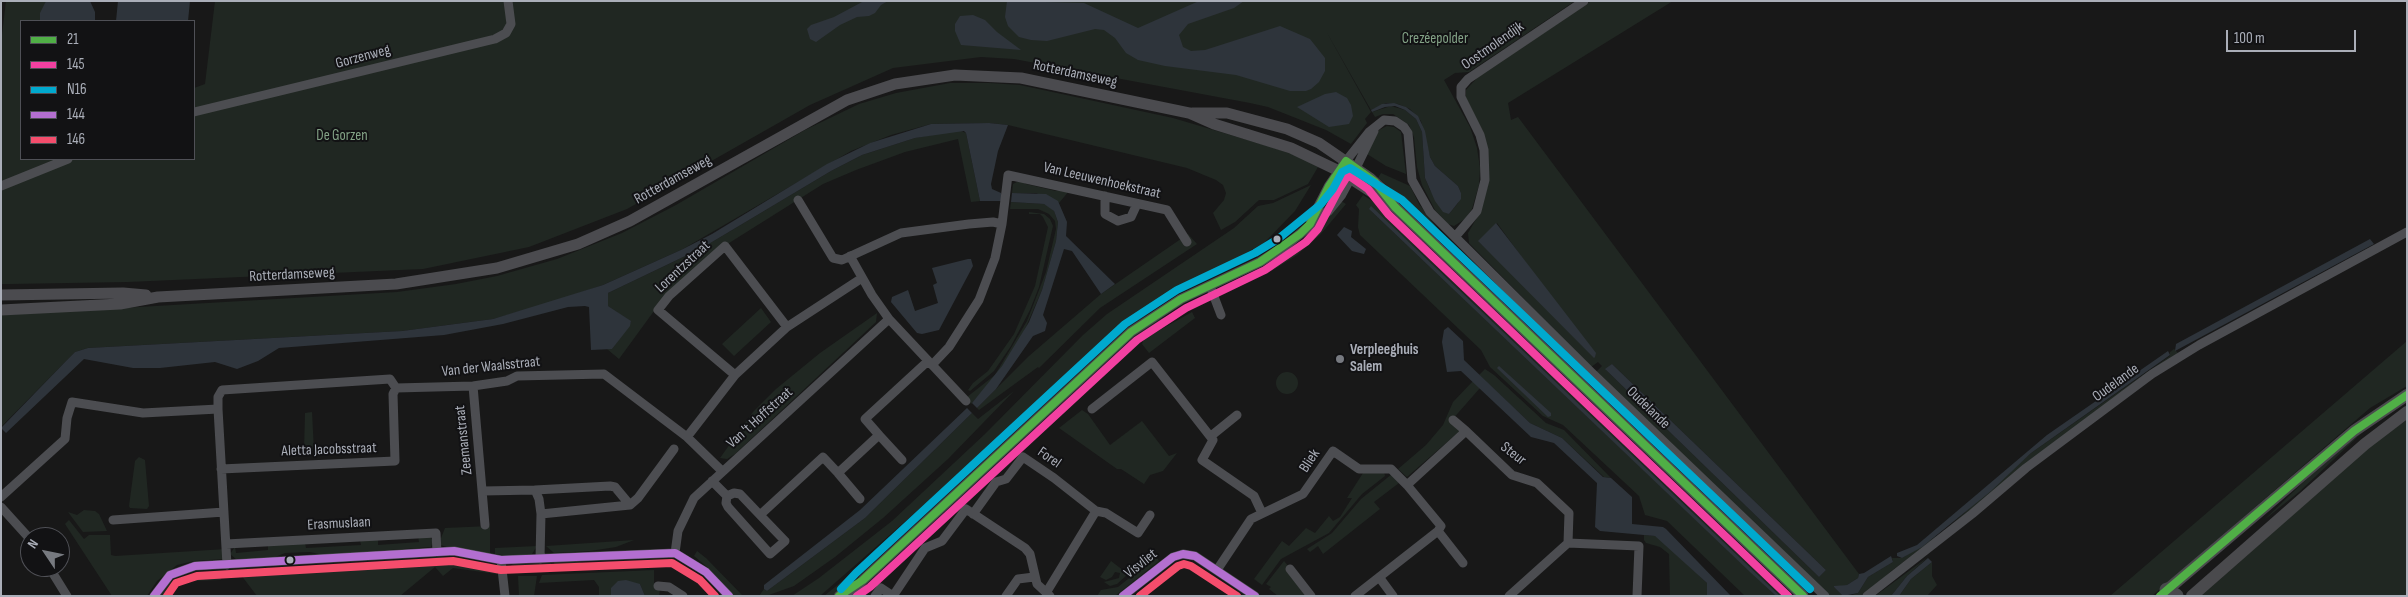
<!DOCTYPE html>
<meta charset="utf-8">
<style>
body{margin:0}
#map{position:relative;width:2408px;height:597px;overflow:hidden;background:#181818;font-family:"Sofia Sans Condensed",sans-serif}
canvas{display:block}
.frame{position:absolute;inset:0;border:2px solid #aaaeb8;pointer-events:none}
.legend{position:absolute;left:20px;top:20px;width:175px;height:140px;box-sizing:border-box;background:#121214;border:1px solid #4f5056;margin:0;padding:6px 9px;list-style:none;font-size:15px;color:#aaaeb8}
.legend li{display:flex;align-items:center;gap:10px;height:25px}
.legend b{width:25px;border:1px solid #4f5056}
.north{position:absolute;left:20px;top:527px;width:50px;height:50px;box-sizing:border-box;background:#121214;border:1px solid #4f5056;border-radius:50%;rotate:304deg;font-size:14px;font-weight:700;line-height:20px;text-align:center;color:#aaaeb8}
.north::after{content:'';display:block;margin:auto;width:18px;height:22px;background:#777a80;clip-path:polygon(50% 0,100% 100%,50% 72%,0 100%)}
.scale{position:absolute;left:2226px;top:30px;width:130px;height:22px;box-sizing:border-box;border:2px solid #aaaeb8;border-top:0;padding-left:6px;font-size:15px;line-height:18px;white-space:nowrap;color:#aaaeb8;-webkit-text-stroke:4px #121214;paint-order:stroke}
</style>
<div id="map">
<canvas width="2408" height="597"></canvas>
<div class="frame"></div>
<ul class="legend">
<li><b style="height:6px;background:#50af46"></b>21</li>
<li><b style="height:6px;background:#f240a1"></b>145</li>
<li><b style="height:6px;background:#00a9ce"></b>N16</li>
<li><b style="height:6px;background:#b36fd0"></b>144</li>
<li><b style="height:6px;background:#f44d6c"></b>146</li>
</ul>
<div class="north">N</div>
<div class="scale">100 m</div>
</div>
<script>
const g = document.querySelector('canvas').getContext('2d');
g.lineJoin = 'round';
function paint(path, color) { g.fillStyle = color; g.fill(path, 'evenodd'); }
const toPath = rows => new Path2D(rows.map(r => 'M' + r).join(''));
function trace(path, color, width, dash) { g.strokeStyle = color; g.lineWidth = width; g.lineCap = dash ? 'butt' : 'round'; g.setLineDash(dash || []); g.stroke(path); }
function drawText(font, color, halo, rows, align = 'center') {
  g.font = font + ' "Sofia Sans Condensed",sans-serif'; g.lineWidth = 4; g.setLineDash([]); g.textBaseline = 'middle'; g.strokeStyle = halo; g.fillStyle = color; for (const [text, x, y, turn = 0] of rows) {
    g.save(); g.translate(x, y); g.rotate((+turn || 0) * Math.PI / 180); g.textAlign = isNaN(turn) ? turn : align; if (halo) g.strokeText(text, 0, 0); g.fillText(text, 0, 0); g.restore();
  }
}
const green = toPath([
 [6,1,46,1,40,21,21,21,21,159,194,159,194,88,205,84,215,1,1575,1,1469,72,1455,73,1444,80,1470,127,1477,148,1480,168,1479,185,1472,209,1465,219,1454,226,1448,224,1435,210,1422,185,1417,167,1414,137,1409,125,1393,114,1383,114,1375,117,1372,112,1391,106,1405,110,1416,119,1422,132,1425,178,1430,190,1449,214,1458,203,1461,193,1458,186,1435,166,1430,157,1421,121,1410,109,1398,104,1386,103,1371,110,1326,31,1371,112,1365,119,1367,123,1351,144,1326,130,1268,107,1250,103,1014,59,981,57,893,68,810,105,627,209,529,247,423,269,128,282,10,284,1,284,1,43],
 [1591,1,1673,1,1508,103,1511,120,1518,117,1859,574,1858,578,1847,585,1834,587,1843,596,1831,596,1771,539,1596,372,1602,366,1598,362,1591,367,1469,243,1468,233,1479,214,1488,185,1480,127,1466,98,1466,90,1477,78],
 [1497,223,1545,289,1514,275,1479,242],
 [1612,364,1826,570,1819,577,1606,370],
 [950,83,989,83,1020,85,1173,118,1268,146,1298,156,1318,167,1308,184,1274,200,1259,200,1235,222,1221,230,1213,213,1224,200,1226,193,1223,185,1216,180,1187,168,1008,125,989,123,931,124,891,135,851,151,683,249,603,285,550,303,493,319,402,331,88,348,75,352,66,361,1,427,1,315,397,292,456,284,497,276,557,259,622,233,676,205,805,130,859,104,896,93],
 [1387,126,1394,127,1401,132,1406,174,1386,166,1367,154,1379,130],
 [959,130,966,133,980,201,971,202,958,139,905,152,856,170,823,184,718,250,654,311,619,359,607,349,612,349,631,322,608,306,608,293,702,248,831,171,862,155,915,138],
 [1381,173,1410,186,1419,204,1439,230,1378,178],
 [1021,180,1026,184,1056,191,1060,189,1069,191,1059,203,1036,193,1012,193,1013,184],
 [1311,185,1295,211,1264,243,1151,305,1122,325,933,497,820,596,792,596,819,578,892,521,985,434,1083,335,1107,314,1234,228,1258,206,1273,203],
 [1363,195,1382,207,1472,290,1792,596,1780,596,1411,244,1369,209,1776,596,1745,596,1667,521,1645,515,1639,496,1563,425,1543,416,1490,367,1481,350,1360,235,1358,227,1359,209,1356,205],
 [1341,201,1346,204,1320,235,1297,255,1273,270,1220,292,1226,284,1278,261,1294,251,1324,223],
 [1011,202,1044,204,1050,207,1054,211,1058,222,1056,241,1042,290,1022,336,993,380,971,404,967,397,995,375,1027,321,1046,272,1056,229,1055,221,1049,214,1038,209,1010,209],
 [1029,212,1044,214,1050,219,1053,226,1039,287,1030,310,1011,346,994,371,970,391,968,390,973,383,988,371,1014,334,1035,286,1048,227,1043,217,1040,214,1029,214],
 [1188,234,1197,244,1100,308,1039,368,1038,367,979,410,977,408,1029,356,1101,294],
 [761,308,771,322,734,356,722,344],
 [1150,308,1152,311,1122,334,843,591,837,596,824,596,867,561,961,477,1119,331],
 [1180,311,1137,337,857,596,852,596,1127,341,1155,321],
 [1192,312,1195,318,1149,353,1142,344,1144,339],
 [877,313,876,322,735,454,727,459,720,458,753,412,776,389,820,353],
 [2407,341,2407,386,2370,408,2152,596,2110,596],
 [2174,349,2179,354,1890,572,1864,596,1849,596,1858,593,1868,577,1893,562,1892,558,1902,558,1943,532,2031,453,2170,356,2170,352],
 [1485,369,1494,375,1546,423,1564,430,1611,478,1604,477,1562,438,1530,423,1479,375],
 '1276 383a11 11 0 1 1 22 0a11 11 0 1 1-22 0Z',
 [1473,381,1480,388,1451,421,1461,430,1407,477,1398,469,1426,445,1443,425,1453,402],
 [1014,391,948,459,883,518,835,557,794,586,766,596,759,596,764,589,767,591,865,518,972,413,978,419],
 [1082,410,1088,414,1110,445,1142,421,1169,456,1177,453,1163,471,1150,475,1144,484,1121,469,1117,469,1059,428],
 [312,412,314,451,304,451,305,413],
 [2407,420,2407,596,2201,596,2376,441],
 [2365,430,2299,492,2264,520,2318,468],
 [139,457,145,460,149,506,147,509,130,508,129,506,135,461],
 [1384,472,1385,476,1362,494,1329,533,1281,559,1262,585,1254,579,1282,541,1289,546,1306,528,1315,533,1329,516,1333,521,1340,517,1352,498,1347,498,1363,473],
 [1392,474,1399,483,1374,502,1380,509,1323,554,1318,546,1310,552,1307,549,1332,533,1361,499],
 [84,510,95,511,99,514,107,531,83,532,68,512,77,515],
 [69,520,84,539,89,535,110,535,111,555,115,556,226,549,224,559,194,561,177,565,157,581,147,596,112,596,65,524],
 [490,526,490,554,449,548,441,545,441,538,445,528],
 [1644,535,1655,536,1660,538,1707,583,1707,596,1670,596,1669,554,1660,547,1646,543,1644,540],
 [418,536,430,537,433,541,431,547,323,555,310,552,285,553,275,557,236,559,230,554,235,547,236,553,268,550,268,545,305,543,306,548,361,545,360,540,378,538,378,545,419,542],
 [634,540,616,547,590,551,554,553,546,546],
 [537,546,532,554,510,556,495,554,495,548],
 [697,551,706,558,743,596,734,596,706,566,694,556],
 [1154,553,1159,561,1115,596,1097,596,1101,590,1118,587,1143,567],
 [437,557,464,559,495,565,497,574,453,568,443,576,435,567,400,596,257,596,238,571,393,563],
 [1928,557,1907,576,1891,596,1875,596],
 [577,561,598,569,555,571,554,562],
 [1111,561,1128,574,1117,584,1110,586,1104,582,1119,578,1120,573,1115,572,1112,577,1106,580,1100,577],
 [1284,561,1289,567,1305,596,1278,596,1269,589,1271,587,1266,584],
 [1932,562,1932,576,1937,585,1927,596,1899,596,1911,579],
 [551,563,552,572,508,574,510,566,513,564],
 [654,570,654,589,660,589,659,596,645,596,640,584,612,588,611,596,599,596,599,587,594,580,539,583,542,575],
 [220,572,221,580,194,581,181,584,168,596,157,596,169,583,184,576],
 [518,576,537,576,534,596,519,596]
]);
const water = toPath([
 [46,1,90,1,95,12,95,21,40,21,40,13],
 [118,1,190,1,188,21,116,21],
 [864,1,888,1,881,5,875,13,869,16,857,17,840,25,816,42,810,39,807,29,811,25,834,17],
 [1007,1,1084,3,1138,28,1199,1,1244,1,1234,8,1188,24,1179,35,1183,47,1191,51,1205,50,1280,26,1310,39,1325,58,1325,71,1319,82,1311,89,1306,91,1290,91,1236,75,1165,66,1138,60,1126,53,1115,38,1104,30,1095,29,1047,41,1031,40,1019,37,1008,26,1005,17],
 [973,15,985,20,997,32,1021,50,961,45,955,31,955,24,960,16],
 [1336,92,1347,98,1351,105,1353,116,1349,124,1329,127,1297,107,1325,94],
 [1394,103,1406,107,1418,116,1425,131,1430,157,1435,166,1458,186,1461,193,1461,199,1449,214,1443,212,1435,201,1425,178,1422,132,1416,119,1405,110,1395,106,1385,107,1372,112,1371,110,1382,104],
 [989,123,1008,125,998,151,991,184,992,189,1001,193,1001,201,980,201,966,133,964,131,915,138,862,155,831,171,702,248,608,293,608,306,631,321,630,326,612,349,591,350,589,307,585,306,568,307,503,324,444,335,279,348,258,361,237,369,215,362,160,368,133,368,84,359,6,433,1,428,66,361,75,352,88,348,402,331,493,319,603,285,683,249,712,234,827,164,870,143,931,124],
 [1012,193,1046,194,1058,201,1067,222,1066,236,1115,284,1101,294,1072,251,1064,249,1043,315,1047,323,1045,331,1033,336,996,389,977,408,972,403,1002,366,1029,322,1042,290,1056,241,1058,222,1054,211,1044,204,1011,202],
 [1371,206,1411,244,1780,596,1776,596,1750,572,1369,209],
 [1496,223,1596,353,1595,357,1594,358,1478,241],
 [1344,227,1352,231,1351,237,1366,249,1364,254,1352,251,1337,235],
 [2370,239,2374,244,2175,351,2176,344],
 [968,259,971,259,973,266,939,330,922,334,917,333,891,302,892,297,908,290,915,311,938,303,933,285,937,283,932,268],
 [1448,327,1463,341,1464,360,1530,423,1562,438,1603,477,1611,478,1632,497,1632,524,1663,527,1666,529,1731,596,1707,596,1707,583,1655,536,1600,531,1595,527,1597,483,1554,443,1531,437,1461,371,1447,372,1442,342,1444,330],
 [2168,351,2170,355,2031,453,1991,491,1922,547,1902,558,1897,556,1897,553,1917,545,2047,435],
 [1612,364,1826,570,1819,577,1605,369],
 [1499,366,1551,413,1551,416,1548,417,1497,368],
 [967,408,972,413,865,518,767,591,764,589,764,585,860,510],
 [1891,556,1893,562,1868,577,1858,593,1843,596,1834,587,1834,586,1847,585,1858,578,1859,574,1864,573],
 [1928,558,1932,562,1911,579,1899,596,1891,596,1907,576],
 [626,580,640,584,645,596,611,596,611,588,618,581]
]);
const minor = toPath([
 [194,112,495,39,506,33,511,24,508,1],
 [1346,161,1369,132,1384,120,1395,121,1404,127,1408,133,1412,180,1430,212,1591,372,1825,596],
 [1356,168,1374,131],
 [1,186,68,159],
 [1105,196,1105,214,1118,221,1131,217,1137,204],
 [798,200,833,258,842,260,901,233,969,224,993,222,1002,224,995,258,979,300,949,347,932,365],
 [1002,224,1008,175,1167,210,1187,242],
 [1455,237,1477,211,1485,180,1484,150,1480,135,1461,97,1461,87,1468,79,1584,1],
 [850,256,872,295,889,319,966,401],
 [1210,286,1221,315],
 [735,375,658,310,669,296,725,246,787,327],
 [473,386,485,525],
 [1092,409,1152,362,1213,440,1202,460,1254,496,1262,513],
 [1453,420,1466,431],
 [879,435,902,460],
 [1211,436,1237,415],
 [687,437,735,375,787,327,862,278],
 [221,469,395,461,393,394,396,388],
 [838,473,860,499],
 [712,481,727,496,726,503,728,507,770,554,785,541,760,515,823,457,838,473,879,435,865,419,928,361],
 [535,490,610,486,615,487,630,505],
 [483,491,535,490,539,499,541,514,540,559],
 [727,496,734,493,740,494,760,515],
 [1,497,65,439,67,418,72,402,143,413,218,409],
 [1,507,30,539],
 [541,514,630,505,638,498,674,449],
 [973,514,996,482,1006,479,1023,457,1054,478,1096,511,1106,513,1138,533,1150,515],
 [113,520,224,512],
 [1438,531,1463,563],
 [1568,543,1639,546,1637,596],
 [226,544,436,533,437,552],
 [675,553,678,531,694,498,889,319],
 [501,560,505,596],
 [227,565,218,409,218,397,222,390,390,379,396,388,473,386,507,381,517,376,604,374,687,437,722,471],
 [49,567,67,596],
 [1290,569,1311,596],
 [1217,570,1251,519,1303,494,1333,451,1359,469,1391,469,1407,485],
 [1379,577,1393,596],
 [658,586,669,587,683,596],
 [1046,593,1096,511],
 [154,596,170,575,195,566,454,551,501,560,675,553,706,572,729,596],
 [875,596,881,588,893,596],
 [893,596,925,548,942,541,966,509,1025,548,1030,554,1037,584,1050,596],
 [1006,596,1018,579,1034,577],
 [1123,596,1173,557,1183,554,1195,556,1255,596],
 [1355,596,1438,531,1441,526,1407,485,1466,431,1512,475,1537,483,1569,513,1568,543,1509,596],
 [1867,596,1972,514,2026,468,2152,374,2199,345,2407,232]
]);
const tertiary = toPath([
 [1311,221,1329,186,1344,164],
 [839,596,854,586],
 [849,596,863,580,1131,332,1181,299,1260,262,1284,247,1328,211,1341,195,1354,171]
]);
const secondary = toPath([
 [1192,113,1227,113,1287,129,1319,143,1370,178,1385,192,1395,207,1803,596],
 [1,295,123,293,146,295],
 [1,310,120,304,158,297,396,284,497,268,578,244,630,221,847,100,895,84,955,75,1021,78,1189,113,1214,124,1291,148,1339,171,1395,207]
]);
const primary = toPath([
 [2167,590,2354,431,2407,395],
 [2192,596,2365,444,2407,412]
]);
const motorway = toPath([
 [2167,590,2176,596]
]);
const bus1 = toPath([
 [839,596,863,580,1131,332,1181,299,1260,262,1300,234,1310,224,1329,186,1346,161,1375,182,1395,207,1803,596],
 [2160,596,2354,431,2407,395]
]);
const bus2 = toPath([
 [857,596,870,587,1137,340,1186,308,1265,270,1306,242,1318,229,1338,191,1348,175,1368,189,1388,214,1788,596]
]);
const bus3 = toPath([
 [841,589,856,573,1125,324,1177,290,1255,253,1278,239,1321,204,1333,189,1342,172,1350,168,1402,200,1810,589]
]);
const bus4 = toPath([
 [154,596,170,575,195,566,454,551,501,560,675,553,706,572,729,596],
 [1123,596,1173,557,1183,554,1195,556,1255,596]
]);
const bus5 = toPath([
 [167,596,176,583,197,576,453,561,501,570,672,563,700,580,715,596],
 [1140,596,1178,566,1184,564,1191,566,1237,596]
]);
const markers = [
 [1277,239,4.5,"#aaaeb8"],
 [1340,359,5,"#777a80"],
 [290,560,4.5,"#aaaeb8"]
];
const parkNames = [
 ["Crezéepolder",1435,39],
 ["De Gorzen",342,136]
];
const streetNames = [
 ["Oostmolendijk",1493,46,-35],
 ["Gorzenweg",363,57,-15],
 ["Rotterdamseweg",1075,74,12],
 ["Rotterdamseweg",673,180,-29],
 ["Van Leeuwenhoekstraat",1102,181,13],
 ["Lorentzstraat",683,267,-43],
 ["Rotterdamseweg",292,275,-3],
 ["Van der Waalsstraat",491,367,-6],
 ["Oudelande",2116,383,-36],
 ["Oudelande",1648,408,44],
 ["Van 't Hoffstraat",760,418,-42],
 ["Zeemanstraat",464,440,-96],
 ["Aletta Jacobsstraat",329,450,-2],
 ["Steur",1513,454,38],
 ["Forel",1049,458,35],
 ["Bliek",1310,461,-57],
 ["Erasmuslaan",339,524,-3],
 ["Visvliet",1141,564,-38]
];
const poiNames = [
 ["Verpleeghuis",1350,350],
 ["Salem",1350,367]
];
paint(green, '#202722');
paint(water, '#2e343b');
trace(minor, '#4c4d51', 9);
trace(tertiary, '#4c4d51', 10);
trace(secondary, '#4b4b4f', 11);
trace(primary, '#4a4a4d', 12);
trace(motorway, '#494a4d', 15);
trace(bus1, '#50af46', 8);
trace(bus2, '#f240a1', 8);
trace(bus3, '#00a9ce', 8);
trace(bus4, '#b36fd0', 8);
trace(bus5, '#f44d6c', 8);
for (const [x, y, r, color] of markers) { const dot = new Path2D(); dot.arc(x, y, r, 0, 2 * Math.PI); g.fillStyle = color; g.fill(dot); trace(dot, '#121214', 2); }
drawText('15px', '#83a286', '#121214', parkNames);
drawText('15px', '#aaaeb8', '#121214', streetNames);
drawText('bold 15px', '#aaaeb8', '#121214', poiNames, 'left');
</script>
